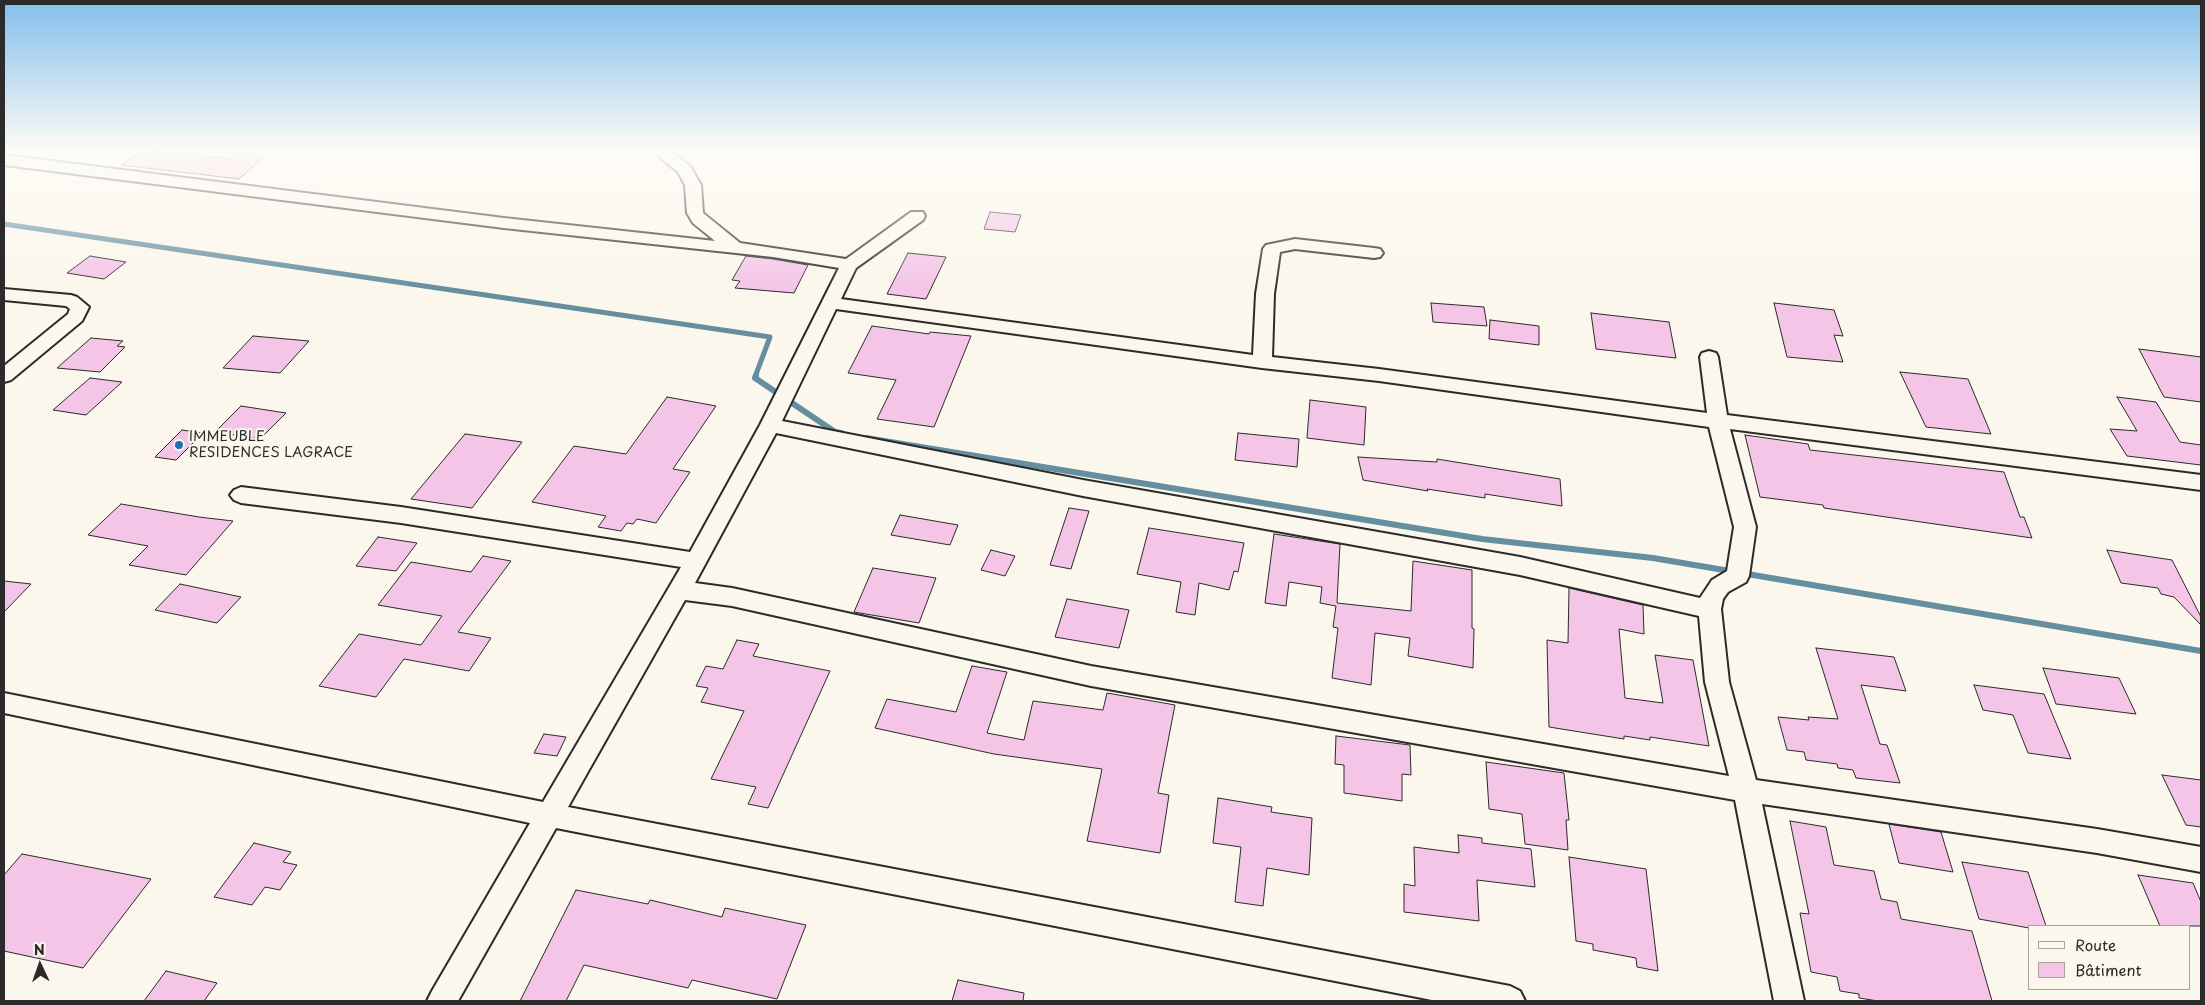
<!DOCTYPE html>
<meta charset="utf-8">
<style>
body{margin:0}
#map{position:relative;width:2205px;height:1005px;overflow:hidden;background:#fbf7ec;font-family:"Playpen Sans",sans-serif}
canvas{display:block}
.frame{position:absolute;inset:0;border:5px solid #2b2b2b;pointer-events:none}
.legend{position:absolute;left:2028px;top:925px;width:162px;height:65px;box-sizing:border-box;background:#fbf7ec;border:1px solid #a8a59f;margin:0;padding:6px 9px;list-style:none;font-size:15px;color:#2b2b2b}
.legend li{display:flex;align-items:center;gap:10px;height:25px}
.legend b{width:25px;border:1px solid #a8a59f}
.north{position:absolute;left:15px;top:940px;width:50px;height:50px;-webkit-text-stroke:4px #fbf7ec;paint-order:stroke;rotate:357deg;font-size:14px;font-weight:700;line-height:20px;text-align:center;color:#2b2b2b}
.north::after{content:'';display:block;margin:auto;width:18px;height:22px;background:#2b2b2b;clip-path:polygon(50% 0,100% 100%,50% 72%,0 100%)}
</style>
<div id="map">
<canvas width="2205" height="1005"></canvas>
<div class="frame"></div>
<ul class="legend">
<li><b style="height:6px;background:#fbf7ec"></b>Route</li>
<li><b style="height:14px;background:#f4c5e7"></b>Bâtiment</li>
</ul>
<div class="north">N</div>
</div>
<script>
const g = document.querySelector('canvas').getContext('2d');
g.lineJoin = 'round';
const toPath = rows => new Path2D(rows.map(r => 'M' + r).join(''));
function trace(path, color, width, dash) { g.strokeStyle = color; g.lineWidth = width; g.lineCap = dash ? 'butt' : 'round'; g.setLineDash(dash || []); g.stroke(path); }
function paint(path, color) { g.fillStyle = color; g.fill(path, 'evenodd'); }
function drawText(font, color, halo, rows, align = 'center') {
  g.font = font + ' "Playpen Sans",sans-serif'; g.lineWidth = 4; g.setLineDash([]); g.textBaseline = 'middle'; g.strokeStyle = halo; g.fillStyle = color; for (const [text, x, y, turn = 0] of rows) {
    g.save(); g.translate(x, y); g.rotate((+turn || 0) * Math.PI / 180); g.textAlign = isNaN(turn) ? turn : align; if (halo) g.strokeText(text, 0, 0); g.fillText(text, 0, 0); g.restore();
  }
}
const streamFar1 = toPath([
 [4,224,770,337,755,377]
]);
const stream = toPath([
 [756,376,755,378,835,432,841,433],
 [866,438,1482,539,1653,558,2201,651]
]);
const building = toPath([
 [142,150,231,159,242,150,272,150,239,179,121,165,142,150],
 [990,212,1021,215,1015,232,984,229,990,212],
 [908,253,946,257,926,299,887,294,908,253],
 [90,256,126,262,104,279,67,273,90,256],
 [746,256,773,259,808,265,794,293,735,288,740,281,732,280,746,256],
 [1431,303,1484,307,1487,326,1433,322,1431,303],
 [1774,303,1834,310,1843,336,1834,335,1843,362,1787,357,1774,303],
 [1591,313,1669,322,1676,358,1596,349,1591,313],
 [1490,320,1539,326,1539,345,1489,339,1490,320],
 [872,326,929,334,930,332,971,336,934,427,877,419,896,380,848,373,872,326],
 [253,336,309,341,280,373,223,368,253,336],
 [91,338,123,341,117,346,125,347,100,372,57,368,91,338],
 [2139,349,2201,357,2201,402,2164,397,2139,349],
 [1900,372,1968,379,1991,434,1926,427,1900,372],
 [90,378,122,382,86,415,53,410,90,378],
 [667,397,716,406,673,469,690,472,656,523,637,519,633,524,627,523,621,531,598,527,606,516,532,502,574,446,626,454,667,397],
 [2117,397,2156,402,2180,442,2201,445,2201,465,2127,456,2110,429,2137,431,2117,397],
 [1310,400,1366,407,1364,445,1307,438,1310,400],
 [241,406,286,413,260,439,215,432,241,406],
 [182,430,203,433,176,460,155,457,182,430],
 [1238,433,1299,439,1297,467,1235,460,1238,433],
 [465,434,522,442,472,508,411,499,465,434],
 [1745,435,1808,444,1810,450,2004,472,2020,517,2024,517,2032,538,1824,508,1823,505,1760,497,1745,435],
 [1358,457,1437,462,1437,459,1560,479,1562,506,1485,494,1485,498,1427,489,1428,491,1363,480,1358,457],
 [121,504,199,517,233,521,186,575,129,565,148,546,88,535,121,504],
 [1069,508,1089,511,1071,569,1050,565,1069,508],
 [900,515,958,525,950,545,891,535,900,515],
 [1149,528,1244,543,1238,572,1234,571,1229,590,1199,583,1195,615,1176,612,1181,582,1137,574,1149,528],
 [1274,534,1340,544,1337,603,1411,611,1413,561,1472,570,1472,628,1474,629,1473,668,1408,656,1410,638,1375,633,1371,685,1332,678,1338,628,1333,627,1336,606,1320,603,1322,587,1289,582,1286,606,1265,603,1274,534],
 [378,537,417,543,396,571,356,566,378,537],
 [991,550,1015,556,1005,576,981,570,991,550],
 [2107,550,2172,560,2201,617,2201,623,2200,624,2174,597,2161,594,2158,588,2121,583,2107,550],
 [483,556,511,561,458,632,491,638,469,671,404,659,376,697,319,686,359,634,421,645,442,616,378,605,411,562,471,572,483,556],
 [873,568,936,578,919,623,854,612,873,568],
 [4,581,31,584,4,612,4,581],
 [180,584,241,597,217,623,155,610,180,584],
 [1569,588,1643,605,1644,634,1619,629,1625,698,1663,703,1655,655,1693,660,1709,746,1650,737,1650,740,1624,736,1624,739,1549,727,1547,640,1568,643,1569,588],
 [1067,599,1129,610,1119,648,1055,637,1067,599],
 [737,640,759,644,753,656,830,671,768,808,748,804,756,787,711,779,744,711,701,702,708,688,696,686,706,666,723,669,737,640],
 [1816,648,1894,657,1906,691,1861,685,1880,744,1887,745,1900,783,1856,778,1853,770,1838,768,1837,764,1806,760,1804,752,1787,750,1778,717,1809,720,1808,717,1838,719,1816,648],
 [972,666,1007,672,987,733,1024,740,1033,701,1103,710,1107,693,1175,705,1158,793,1169,795,1160,853,1087,841,1102,769,994,754,875,728,887,699,956,712,972,666],
 [2043,668,2119,678,2136,714,2056,704,2043,668],
 [1974,685,2044,694,2071,759,2028,753,2013,715,1983,710,1974,685],
 [544,734,566,737,557,756,534,753,544,734],
 [1336,736,1410,745,1411,775,1402,774,1402,801,1344,793,1344,765,1335,764,1336,736],
 [1486,762,1564,773,1569,820,1566,820,1568,850,1525,844,1522,814,1489,809,1486,762],
 [2162,775,2201,780,2201,827,2186,825,2162,775],
 [1218,798,1272,807,1271,812,1312,818,1309,875,1267,868,1263,906,1235,902,1241,847,1213,843,1218,798],
 [1790,821,1826,827,1834,865,1874,871,1881,899,1897,902,1901,919,1972,931,1992,1001,1878,1001,1859,998,1859,994,1840,991,1837,977,1811,972,1800,913,1809,914,1790,821],
 [1889,824,1941,832,1953,872,1899,863,1889,824],
 [1458,835,1482,838,1482,843,1531,849,1535,887,1477,880,1479,921,1404,912,1404,884,1415,886,1414,847,1459,853,1458,835],
 [254,843,291,852,283,862,297,865,280,890,265,887,252,905,214,897,254,843],
 [22,854,151,879,83,968,4,951,4,875,22,854],
 [1569,857,1646,869,1658,971,1637,967,1636,958,1593,950,1593,944,1576,941,1569,857],
 [1962,862,2028,872,2046,926,2029,926,2029,928,1979,919,1962,862],
 [2138,875,2193,883,2201,902,2201,926,2160,926,2138,875],
 [576,890,648,904,650,900,722,917,725,908,806,925,777,999,692,980,688,988,584,965,566,1001,520,1001,576,890],
 [166,971,217,983,204,1001,144,1001,166,971],
 [958,980,1024,993,1023,1001,952,1001,958,980]
]);
const minor = toPath([
 [651,150,669,150,690,166,701,185,703,213,740,243,846,259,911,212,923,212,925,216,923,220,856,268,841,299,1253,355,1256,294,1263,249,1266,245,1295,239,1374,248,1380,249,1383,253,1380,257,1374,258,1295,249,1280,252,1274,294,1272,357,1379,369,1707,413,1700,357,1702,353,1709,351,1716,353,1718,357,1727,415,2201,475,2201,490,1730,429,1756,527,1749,576,1746,582,1728,592,1723,599,1721,609,1729,682,1756,780,2097,829,2201,847,2201,872,2097,853,1762,804,1804,1001,1774,1001,1735,800,1091,686,732,606,685,600,568,807,1510,986,1520,991,1525,1001,1437,1001,556,828,458,1001,427,1001,432,991,530,823,4,713,4,693,543,802,681,567,401,523,241,503,234,500,230,495,234,490,241,487,401,507,690,552,760,425,839,268,773,257,504,228,4,165,4,155,504,218,715,241,693,223,687,213,685,185,678,172,651,150],
 [836,309,1262,368,1379,381,1709,427,1734,527,1727,571,1712,580,1700,598,1520,557,1083,480,782,421,836,309],
 [776,433,1083,496,1520,575,1699,616,1705,682,1729,776,1091,666,732,588,695,583,776,433],
 [4,289,71,295,77,297,89,307,82,321,11,380,4,382,4,366,68,314,70,309,66,306,4,300,4,289]
]);
const markers = [
 [179,445,5,"#1f6fb2"]
];
const poiNames = [
 ["IMMEUBLE",189,437],
 ["RESIDENCES LAGRACE",189,453]
];
trace(streamFar1, '#658ea0', 5);
trace(stream, '#658ea0', 6);
paint(building, '#f4c5e7');
trace(building, '#2b2b2b', 1);
trace(minor, '#2b2b2b', 4);
paint(minor, '#fbf7ec');
const sky = g.createLinearGradient(0, 0, 0, 290);
sky.addColorStop(0, '#83bfea');
sky.addColorStop(0.52, '#fdfbf6');
sky.addColorStop(1, '#fdfbf600');
g.fillStyle = sky;
g.fillRect(0, 0, 2205, 290);
for (const [x, y, r, color] of markers) { const dot = new Path2D(); dot.arc(x, y, r, 0, 2 * Math.PI); g.fillStyle = color; g.fill(dot); trace(dot, '#fbf7ec', 2); }
drawText('14px', '#2b2b2b', '#fbf7ec', poiNames, 'left');
</script>
